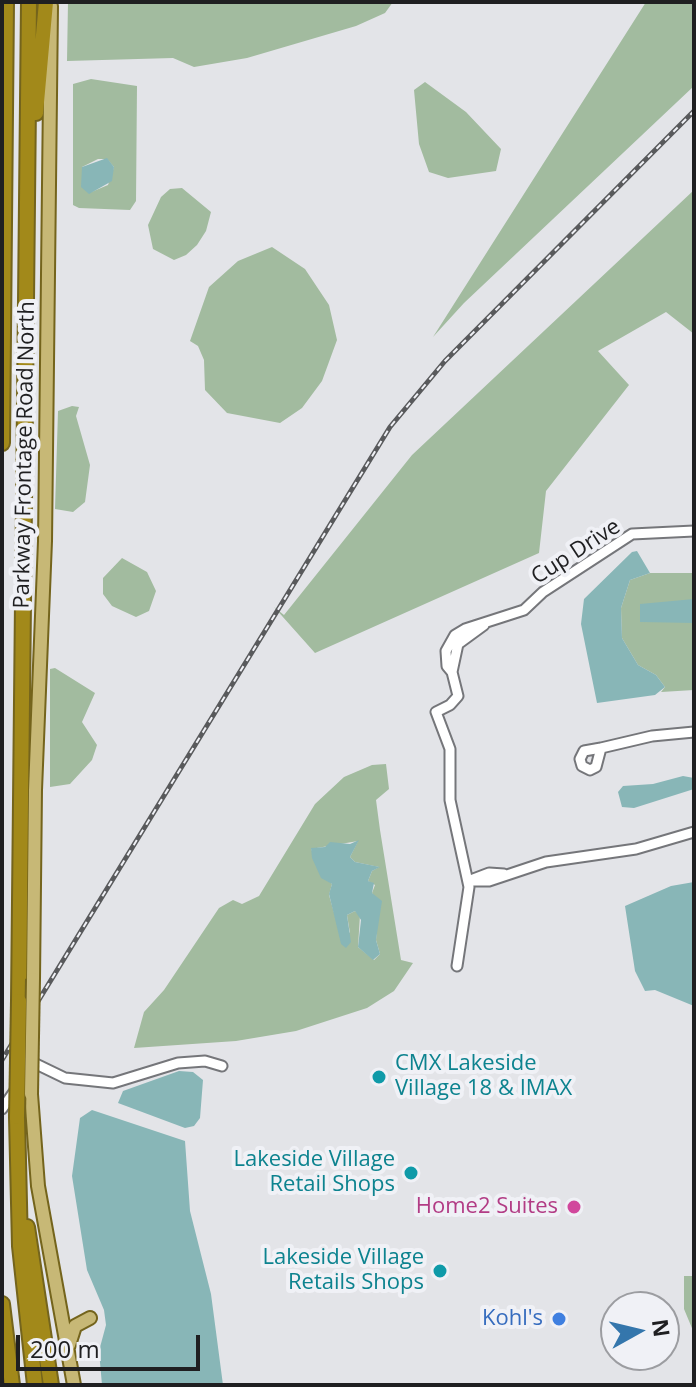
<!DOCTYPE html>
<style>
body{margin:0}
#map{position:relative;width:696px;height:1387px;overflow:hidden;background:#e3e4e8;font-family:"Open Sans",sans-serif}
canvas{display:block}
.frame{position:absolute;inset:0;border:4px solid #1f1f21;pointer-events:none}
.north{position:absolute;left:600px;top:1291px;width:80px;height:80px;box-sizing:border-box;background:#f0f1f6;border:2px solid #9c9da1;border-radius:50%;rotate:82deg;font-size:22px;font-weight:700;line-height:32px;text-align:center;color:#1f1f21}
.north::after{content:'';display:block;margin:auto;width:28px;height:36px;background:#3476ac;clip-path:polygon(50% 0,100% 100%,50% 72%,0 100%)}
.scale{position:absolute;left:16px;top:1335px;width:184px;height:36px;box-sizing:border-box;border:4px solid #1f1f21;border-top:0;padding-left:10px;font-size:24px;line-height:28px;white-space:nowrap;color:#1f1f21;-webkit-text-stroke:6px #f0f1f6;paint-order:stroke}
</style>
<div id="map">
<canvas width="696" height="1387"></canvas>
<div class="frame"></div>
<div class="north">N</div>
<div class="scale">200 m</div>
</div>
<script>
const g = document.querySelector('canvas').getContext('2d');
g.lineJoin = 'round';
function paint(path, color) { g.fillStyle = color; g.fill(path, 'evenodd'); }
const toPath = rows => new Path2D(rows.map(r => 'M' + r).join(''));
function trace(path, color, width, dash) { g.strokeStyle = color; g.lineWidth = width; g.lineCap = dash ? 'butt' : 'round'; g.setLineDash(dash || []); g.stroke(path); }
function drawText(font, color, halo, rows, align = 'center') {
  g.font = font + ' "Open Sans",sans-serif'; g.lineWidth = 8; g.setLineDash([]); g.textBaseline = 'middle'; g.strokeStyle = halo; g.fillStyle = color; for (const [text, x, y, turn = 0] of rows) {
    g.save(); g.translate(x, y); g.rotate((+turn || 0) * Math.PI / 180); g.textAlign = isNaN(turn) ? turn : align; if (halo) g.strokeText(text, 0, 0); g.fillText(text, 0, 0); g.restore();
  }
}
const green = toPath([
 [68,2,393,2,385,13,356,26,247,58,194,67,173,58,67,61],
 [646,2,694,2,694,86,464,303,433,337],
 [91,79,137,86,136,201,130,210,79,208,73,205,73,84],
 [98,159,107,159,114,167,108,185,89,193,82,167],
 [425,82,466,112,501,149,496,171,448,178,429,172,419,144,414,90],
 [182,188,211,212,206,231,197,245,186,255,174,260,153,249,148,225,161,197,170,189],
 [694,190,694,334,666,312,598,351,629,385,546,491,539,553,315,653,274,607,284,615,412,455],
 [272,247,305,269,329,305,337,340,322,381,302,408,280,423,227,413,205,390,204,360,198,346,190,341,209,287,238,261],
 [72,406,79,407,76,416,90,465,85,502,73,512,55,509,58,411],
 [122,558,147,572,156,591,149,611,136,617,112,606,103,594,103,578],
 [650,573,694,573,694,690,661,692,665,687,656,675,638,665,622,638,621,608,630,580],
 [55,668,95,693,82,722,97,745,92,760,70,784,50,787,50,669],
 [386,764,389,789,376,800,380,830,401,960,413,963,394,991,367,1008,296,1031,236,1041,134,1048,144,1012,164,990,219,908,233,900,242,904,259,896,315,804,344,777,372,765],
 [358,841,350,857,355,862,379,867,372,871,368,881,375,885,372,893,379,905,376,940,380,954,374,960,358,947,360,915,355,911,347,915,350,933,337,923,329,895,332,884,325,878,311,849],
 [684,1276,694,1276,694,1333,684,1309]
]);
const water = toPath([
 [107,158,114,167,112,181,89,194,81,187,82,167],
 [637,551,650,573,630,580,621,608,622,638,638,665,656,675,665,687,655,695,597,703,581,624,584,599,632,552],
 [694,599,694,623,640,622,640,604],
 [683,776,694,778,694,789,634,808,622,807,618,792,623,786,653,784],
 [359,840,350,857,355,862,380,867,372,871,368,881,374,883,372,893,382,901,376,940,380,954,373,960,358,947,361,920,355,911,347,915,351,942,346,948,341,944,329,894,332,884,321,878,312,858,311,848,325,847,330,842,350,844],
 [694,882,694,1006,655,990,645,991,635,971,625,906,671,886],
 [179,1071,193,1072,203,1080,200,1118,194,1126,185,1128,118,1103,123,1091],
 [92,1110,185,1141,190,1211,211,1294,223,1385,102,1385,99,1351,106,1325,104,1310,87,1270,72,1176,80,1118]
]);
const minor = toPath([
 [484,625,458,644,452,672,447,666,446,651,455,635,465,629,524,610,543,592,632,534,694,531],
 [452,672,458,696,450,705,436,712,450,749,450,800,469,887,457,966],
 [601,748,652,736,694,732],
 [601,748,596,767,590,770,582,766,580,759,584,751,601,748],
 [468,881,489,881,546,862,636,849,694,832],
 [468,881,489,873,504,874],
 [31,1067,34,1063,65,1078,113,1083,178,1063,205,1061,222,1066],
 [2,1109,16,1089]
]);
const major = toPath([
 [33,979,35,790,45,541,51,6],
 [31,1094,38,1186,74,1385],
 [69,1345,75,1326,90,1318]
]);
const highway = toPath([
 [36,113,46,2],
 [2,443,6,2],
 [19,1001,29,2],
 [17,1117,20,1246,35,1385],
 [27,1227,51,1385],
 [2,1304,12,1385]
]);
const rail = toPath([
 [2,1060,390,427,445,361,694,111]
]);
const majorBridge = toPath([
 [31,1094,33,979]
]);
const highwayBridge = toPath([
 [17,1117,19,1001]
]);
const markers = [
 [379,1077,8,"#0f9aa8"],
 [411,1173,8,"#0f9aa8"],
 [574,1207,8,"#d1479c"],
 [440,1271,8,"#0f9aa8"],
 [559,1319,8,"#3f7fe0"]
];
const streetNames = [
 ["Parkway Frontage Road North",25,455,-89],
 ["Cup Drive",576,552,-33]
];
const cultureNames = [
 ["CMX Lakeside",395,1064,"left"],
 ["Village 18 & IMAX",395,1089,"left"],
 ["Lakeside Village",395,1160],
 ["Retail Shops",395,1185],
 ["Lakeside Village",424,1258],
 ["Retails Shops",424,1283]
];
const hotelNames = [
 ["Home2 Suites",558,1207]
];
const shopNames = [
 ["Kohl's",543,1319]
];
paint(green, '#a2bb9f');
paint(water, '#88b6b7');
trace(minor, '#75767a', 13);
trace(major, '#74641c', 16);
trace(highway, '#74641c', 18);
trace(minor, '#fff', 9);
trace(major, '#c7b876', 12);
trace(highway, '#a2891a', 14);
trace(rail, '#595a5c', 5);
trace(rail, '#f0f1f6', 2, [6]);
trace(majorBridge, '#74641c', 16, []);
trace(highwayBridge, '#74641c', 18, []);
trace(majorBridge, '#c7b876', 12);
trace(highwayBridge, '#a2891a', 14);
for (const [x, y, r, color] of markers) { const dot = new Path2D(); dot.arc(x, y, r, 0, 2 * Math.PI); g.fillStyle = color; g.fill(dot); trace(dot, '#f0f1f6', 3); }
drawText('22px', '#1f1f21', '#f0f1f6', streetNames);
drawText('22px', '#0d838f', '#f0f1f6', cultureNames, 'right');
drawText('22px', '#b23c85', '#f0f1f6', hotelNames, 'right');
drawText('22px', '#366cbe', '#f0f1f6', shopNames, 'right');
</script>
